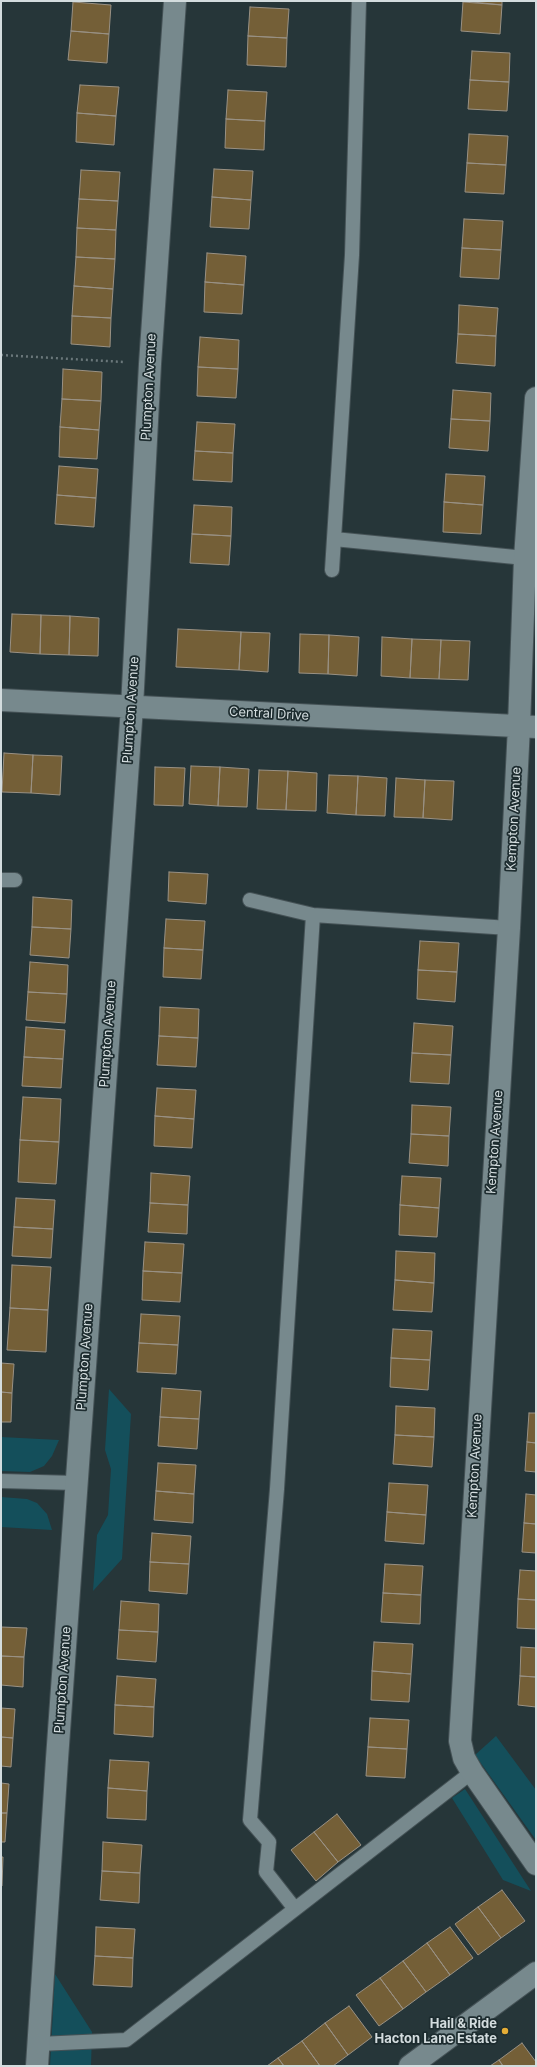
<!DOCTYPE html>
<style>
body{margin:0}
#map{position:relative;width:537px;height:2067px;overflow:hidden;background:#263639;font-family:Inter,sans-serif}
canvas{display:block}
.frame{position:absolute;inset:0;border:2px solid #d3dcde;pointer-events:none}
</style>
<div id="map">
<canvas width="537" height="2067"></canvas>
<div class="frame"></div>
</div>
<script>
const g = document.querySelector('canvas').getContext('2d');
g.lineJoin = 'round';
function paint(path, color) { g.fillStyle = color; g.fill(path, 'evenodd'); }
const toPath = rows => new Path2D(rows.map(r => 'M' + r).join(''));
function trace(path, color, width, dash) { g.strokeStyle = color; g.lineWidth = width; g.lineCap = dash ? 'butt' : 'round'; g.setLineDash(dash || []); g.stroke(path); }
function drawText(font, color, halo, rows, align = 'center') {
  g.font = font + ' Inter,sans-serif'; g.lineWidth = 3.5; g.setLineDash([]); g.textBaseline = 'middle'; g.strokeStyle = halo; g.fillStyle = color; for (const [text, x, y, turn = 0] of rows) {
    g.save(); g.translate(x, y); g.rotate((+turn || 0) * Math.PI / 180); g.textAlign = isNaN(turn) ? turn : align; if (halo) g.strokeText(text, 0, 0); g.fillText(text, 0, 0); g.restore();
  }
}
const green = toPath([
 [109,1389,131,1414,122,1559,93,1591,97,1535,108,1515,111,1469,105,1450],
 [1,1437,59,1440,52,1456,44,1466,30,1472,1,1471],
 [1,1497,27,1499,37,1503,47,1514,52,1530,1,1527],
 [496,1736,536,1790,536,1840,475,1755],
 [465,1789,531,1891,503,1880,452,1798],
 [55,1974,92,2032,91,2066,50,2066]
]);
const building = toPath([
 [463,1,502,1,502,5,463,1],
 [73,2,111,5,109,34,71,31,73,2],
 [463,2,502,5,500,34,461,31,463,2],
 [250,7,289,9,287,38,248,36,250,7],
 [71,31,109,34,107,63,68,60,71,31],
 [248,36,287,38,286,67,247,65,248,36],
 [472,51,510,53,509,82,470,80,472,51],
 [470,80,509,82,507,111,468,109,470,80],
 [80,85,119,87,116,116,77,113,80,85],
 [228,90,267,92,265,121,226,119,228,90],
 [77,113,116,116,114,145,76,142,77,113],
 [226,119,265,121,264,150,225,148,226,119],
 [469,134,508,136,506,165,467,163,469,134],
 [467,163,506,165,504,194,465,192,467,163],
 [214,169,253,171,251,200,212,197,214,169],
 [81,170,120,172,118,201,79,199,81,170],
 [212,197,251,200,249,229,210,227,212,197],
 [79,199,118,201,116,230,77,228,79,199],
 [464,219,503,221,501,250,462,248,464,219],
 [77,228,116,230,115,259,76,257,77,228],
 [462,248,501,250,499,279,460,277,462,248],
 [207,253,246,256,244,285,205,282,207,253],
 [76,257,115,259,113,289,74,286,76,257],
 [205,282,244,285,242,314,204,312,205,282],
 [74,286,113,289,111,318,72,316,74,286],
 [459,305,498,308,496,336,458,334,459,305],
 [72,316,111,318,110,347,71,344,72,316],
 [458,334,496,336,495,366,456,363,458,334],
 [200,337,239,340,238,369,198,367,200,337],
 [198,367,238,369,236,398,197,396,198,367],
 [63,369,102,372,101,401,62,399,63,369],
 [453,390,491,393,490,421,451,419,453,390],
 [62,399,101,401,99,430,60,427,62,399],
 [451,419,490,421,488,451,449,448,451,419],
 [197,422,235,424,233,453,195,451,197,422],
 [60,427,99,430,97,459,59,457,60,427],
 [195,451,233,453,232,482,193,480,195,451],
 [59,466,98,469,96,498,57,495,59,466],
 [446,474,485,476,483,505,444,502,446,474],
 [57,495,96,498,94,527,55,524,57,495],
 [444,502,483,505,481,534,443,532,444,502],
 [194,505,232,507,231,536,192,534,194,505],
 [192,534,231,536,229,565,190,563,192,534],
 [12,614,41,615,40,654,10,652,12,614],
 [41,615,70,616,69,655,40,654,41,615],
 [70,616,99,618,98,656,69,655,70,616],
 [178,629,241,632,239,670,176,667,178,629],
 [241,632,270,633,268,672,239,670,241,632],
 [300,634,329,635,328,674,299,673,300,634],
 [329,635,359,637,357,676,328,674,329,635],
 [382,637,412,639,410,678,381,676,382,637],
 [412,639,441,640,439,679,410,678,412,639],
 [441,640,470,641,468,680,439,679,441,640],
 [4,753,33,755,31,793,2,792,4,753],
 [33,755,62,756,60,795,31,793,33,755],
 [191,766,220,767,218,806,189,804,191,766],
 [155,767,185,768,183,806,154,805,155,767],
 [220,767,249,769,247,807,218,806,220,767],
 [259,770,288,771,286,810,257,809,259,770],
 [288,771,317,773,316,811,286,810,288,771],
 [329,775,358,776,356,815,327,813,329,775],
 [358,776,387,778,385,816,356,815,358,776],
 [396,778,425,780,423,818,394,817,396,778],
 [425,780,454,781,452,820,423,818,425,780],
 [169,872,208,874,206,904,168,901,169,872],
 [33,897,72,900,71,929,32,927,33,897],
 [166,919,205,921,203,950,164,948,166,919],
 [32,927,71,929,69,958,30,955,32,927],
 [420,941,459,943,457,972,418,970,420,941],
 [164,948,203,950,201,979,163,977,164,948],
 [30,962,68,965,67,994,28,992,30,962],
 [418,970,457,972,455,1002,417,999,418,970],
 [28,992,67,994,65,1023,26,1020,28,992],
 [160,1007,199,1009,198,1038,159,1036,160,1007],
 [414,1023,453,1026,451,1055,412,1053,414,1023],
 [26,1027,65,1030,63,1059,24,1057,26,1027],
 [159,1036,198,1038,196,1067,157,1065,159,1036],
 [412,1053,451,1055,449,1084,410,1082,412,1053],
 [24,1057,63,1059,61,1088,22,1086,24,1057],
 [157,1088,196,1090,194,1119,155,1116,157,1088],
 [23,1097,61,1099,59,1142,20,1140,23,1097],
 [412,1105,451,1107,449,1136,411,1134,412,1105],
 [155,1116,194,1119,192,1148,154,1146,155,1116],
 [411,1134,449,1136,448,1166,409,1163,411,1134],
 [20,1140,59,1142,56,1184,18,1182,20,1140],
 [151,1173,190,1176,188,1205,150,1203,151,1173],
 [402,1176,441,1178,439,1208,400,1205,402,1176],
 [16,1198,55,1200,53,1229,14,1227,16,1198],
 [150,1203,188,1205,187,1234,148,1232,150,1203],
 [400,1205,439,1208,437,1237,399,1235,400,1205],
 [14,1227,53,1229,51,1258,12,1256,14,1227],
 [145,1242,184,1244,182,1273,143,1271,145,1242],
 [396,1251,435,1253,434,1283,395,1280,396,1251],
 [12,1265,51,1267,48,1310,10,1308,12,1265],
 [143,1271,182,1273,180,1302,142,1300,143,1271],
 [395,1280,434,1283,432,1312,393,1310,395,1280],
 [10,1308,48,1310,46,1352,7,1350,10,1308],
 [141,1314,180,1316,178,1345,139,1343,141,1314],
 [393,1329,432,1331,430,1360,391,1358,393,1329],
 [139,1343,178,1345,176,1374,137,1372,139,1343],
 [391,1358,430,1360,428,1390,390,1387,391,1358],
 [1,1363,14,1364,12,1393,1,1392,1,1363],
 [162,1388,201,1391,199,1419,160,1417,162,1388],
 [1,1392,12,1393,11,1422,1,1422,1,1392],
 [396,1406,435,1408,434,1437,395,1435,396,1406],
 [529,1413,536,1413,536,1443,527,1442,529,1413],
 [160,1417,199,1419,197,1449,158,1446,160,1417],
 [395,1435,434,1437,432,1467,393,1464,395,1435],
 [527,1442,536,1443,536,1472,525,1471,527,1442],
 [158,1463,196,1465,194,1494,156,1491,158,1463],
 [389,1483,428,1485,426,1515,387,1512,389,1483],
 [156,1491,194,1494,193,1523,154,1520,156,1491],
 [526,1494,536,1495,536,1524,524,1523,526,1494],
 [387,1512,426,1515,424,1544,385,1541,387,1512],
 [524,1523,536,1524,536,1553,522,1552,524,1523],
 [152,1533,191,1536,189,1564,150,1562,152,1533],
 [150,1562,189,1564,187,1594,149,1591,150,1562],
 [385,1564,423,1566,421,1595,383,1593,385,1564],
 [520,1570,536,1571,536,1600,518,1599,520,1570],
 [383,1593,421,1595,420,1624,381,1622,383,1593],
 [518,1599,536,1600,536,1629,517,1628,518,1599],
 [121,1601,159,1604,158,1632,119,1630,121,1601],
 [1,1627,27,1628,24,1657,1,1656,1,1627],
 [119,1630,158,1632,156,1662,117,1659,119,1630],
 [374,1642,413,1644,411,1674,372,1671,374,1642],
 [521,1647,536,1648,536,1677,520,1676,521,1647],
 [1,1656,24,1657,23,1687,1,1685,1,1656],
 [372,1671,411,1674,409,1702,371,1700,372,1671],
 [117,1676,156,1679,154,1707,115,1705,117,1676],
 [520,1676,536,1677,536,1707,518,1705,520,1676],
 [115,1705,154,1707,153,1737,114,1734,115,1705],
 [1,1708,15,1709,13,1738,1,1737,1,1708],
 [370,1718,409,1720,407,1749,368,1747,370,1718],
 [1,1737,13,1738,11,1767,1,1766,1,1737],
 [368,1747,407,1749,405,1778,366,1776,368,1747],
 [110,1760,149,1762,147,1791,108,1788,110,1760],
 [1,1783,9,1784,7,1813,1,1813,1,1783],
 [108,1788,147,1791,146,1820,107,1818,108,1788],
 [1,1813,7,1813,5,1842,1,1842,1,1813],
 [337,1814,361,1845,338,1862,314,1832,337,1814],
 [314,1832,338,1862,316,1881,291,1850,314,1832],
 [103,1842,142,1845,140,1873,102,1871,103,1842],
 [1,1857,3,1857,2,1886,1,1886,1,1857],
 [102,1871,140,1873,139,1903,100,1900,102,1871],
 [502,1890,525,1921,501,1938,478,1907,502,1890],
 [478,1907,501,1938,478,1955,455,1924,478,1907],
 [96,1927,135,1929,133,1958,95,1956,96,1927],
 [450,1927,473,1958,450,1975,427,1943,450,1927],
 [427,1943,450,1975,426,1992,403,1961,427,1943],
 [95,1956,133,1958,132,1987,93,1985,95,1956],
 [403,1961,426,1992,403,2009,380,1978,403,1961],
 [380,1978,403,2009,379,2026,356,1995,380,1978],
 [349,2006,372,2037,348,2055,325,2023,349,2006],
 [325,2023,348,2055,333,2066,320,2066,302,2041,325,2023],
 [302,2041,320,2066,284,2066,278,2058,302,2041],
 [522,2043,536,2062,536,2066,503,2066,499,2060,522,2043],
 [278,2058,284,2066,267,2066,278,2058],
 [499,2060,503,2066,490,2066,499,2060]
]);
const path = toPath([
 [1,355,124,362]
]);
const lane = toPath([
 [334,539,525,558],
 [332,570,352,255,359,1],
 [1,880,15,880],
 [250,900,313,915,509,928],
 [1,1481,76,1483],
 [295,1909,266,1872,269,1842,250,1820,277,1489,313,915],
 [39,2044,126,2040,472,1772]
]);
const street = toPath([
 [536,398,525,558,519,726,509,928,460,1741,464,1758,472,1772,536,1864],
 [1,700,536,727],
 [37,2066,57,1759,132,707,150,364,175,1],
 [410,2066,536,1973]
]);
const markers = [
 [505,2031,4,"#e5ad36"]
];
const streetNames = [
 ["Plumpton Avenue",149,387,-87],
 ["Plumpton Avenue",131,710,-86],
 ["Central Drive",269,714,3],
 ["Kempton Avenue",514,819,-87],
 ["Plumpton Avenue",108,1034,-86],
 ["Kempton Avenue",495,1142,-86],
 ["Plumpton Avenue",85,1357,-86],
 ["Kempton Avenue",475,1466,-87],
 ["Plumpton Avenue",63,1680,-86]
];
const poiNames = [
 ["Hail & Ride",497,2024],
 ["Hacton Lane Estate",497,2039]
];
paint(green, '#144f5b');
paint(building, '#745f37');
trace(building, '#999184', 1);
trace(lane, '#455256', 16);
trace(street, '#455256', 24);
trace(path, '#6a777a', 2.5, [2, 3]);
trace(lane, '#77898d', 14);
trace(street, '#77898d', 22);
for (const [x, y, r, color] of markers) { const dot = new Path2D(); dot.arc(x, y, r, 0, 2 * Math.PI); g.fillStyle = color; g.fill(dot); trace(dot, '#1d2c2f', 1.5); }
drawText('13px', '#d3dcde', '#1d2c2f', streetNames);
drawText('bold 13px', '#d3dcde', '#1d2c2f', poiNames, 'right');
</script>
